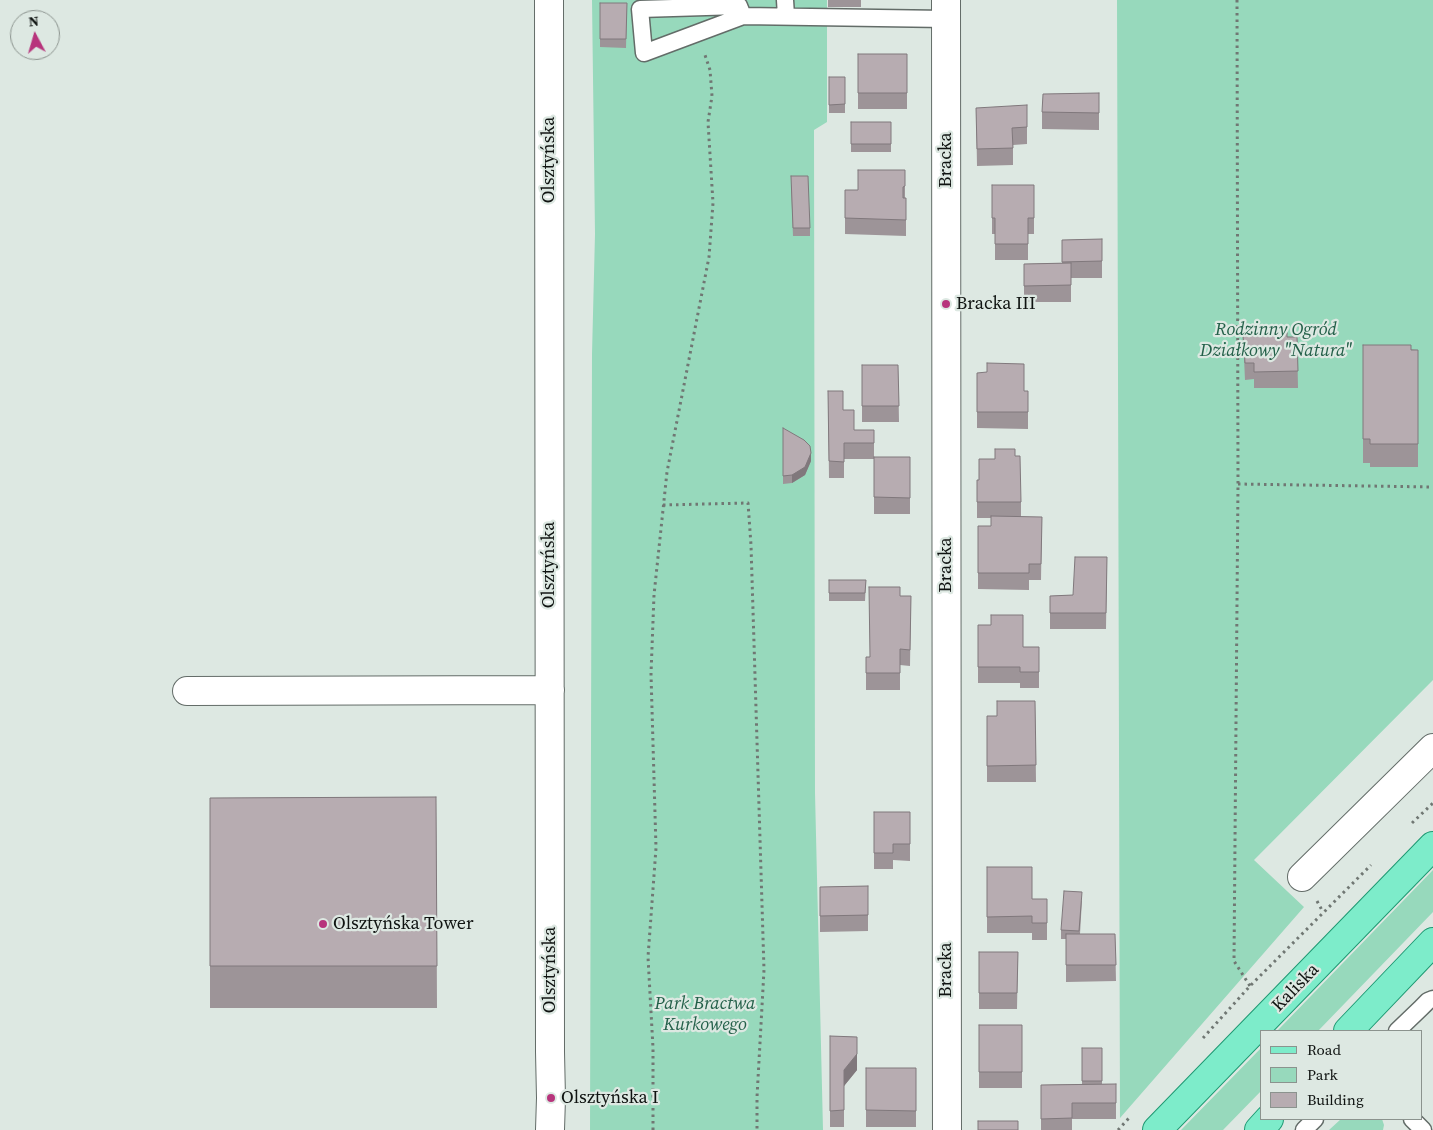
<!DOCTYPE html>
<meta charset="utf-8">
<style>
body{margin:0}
#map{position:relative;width:1433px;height:1130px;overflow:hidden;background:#dde8e2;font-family:"Source Serif 4",serif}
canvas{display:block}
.legend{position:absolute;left:1260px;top:1030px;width:162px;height:90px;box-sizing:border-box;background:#dde8e2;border:1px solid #8b938e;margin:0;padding:6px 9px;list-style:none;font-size:15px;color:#0f1311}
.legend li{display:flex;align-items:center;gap:10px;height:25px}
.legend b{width:25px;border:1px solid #8b938e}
.north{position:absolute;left:10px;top:10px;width:50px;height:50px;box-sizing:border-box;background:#dde8e2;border:1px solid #8b938e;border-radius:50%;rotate:354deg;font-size:14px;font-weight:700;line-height:20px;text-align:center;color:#0f1311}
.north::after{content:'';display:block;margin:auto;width:18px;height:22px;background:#b7347c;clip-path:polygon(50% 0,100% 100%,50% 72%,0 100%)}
</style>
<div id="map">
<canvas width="1433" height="1130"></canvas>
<ul class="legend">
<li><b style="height:6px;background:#7decca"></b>Road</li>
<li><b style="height:14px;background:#97d9bc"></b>Park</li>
<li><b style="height:14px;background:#b7acb1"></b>Building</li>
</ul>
<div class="north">N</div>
</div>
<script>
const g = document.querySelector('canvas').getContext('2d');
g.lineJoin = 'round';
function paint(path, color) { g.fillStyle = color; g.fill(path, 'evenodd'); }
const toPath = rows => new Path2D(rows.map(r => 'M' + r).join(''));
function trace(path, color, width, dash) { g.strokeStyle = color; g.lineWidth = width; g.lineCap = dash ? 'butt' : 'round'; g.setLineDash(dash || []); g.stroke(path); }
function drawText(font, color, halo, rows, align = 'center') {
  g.font = font + ' "Source Serif 4",serif'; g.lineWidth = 4.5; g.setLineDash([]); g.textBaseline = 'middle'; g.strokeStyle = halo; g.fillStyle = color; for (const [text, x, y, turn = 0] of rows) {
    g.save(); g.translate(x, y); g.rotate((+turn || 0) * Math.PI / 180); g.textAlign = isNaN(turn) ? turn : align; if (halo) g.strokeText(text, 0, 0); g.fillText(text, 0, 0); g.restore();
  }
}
const green = toPath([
 [592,0,827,0,827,122,814,130,815,793,823,1130,590,1130,592,354,595,234],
 [1117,0,1433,0,1433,680,1254,860,1304,907,1120,1118],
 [1433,870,1433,912,1318,1031,1277,1031],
 [1262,1047,1262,1090,1223,1130,1181,1130],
 [1341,1119,1382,1119,1384,1125,1383,1130,1329,1130]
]);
const path = toPath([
 [1237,0,1238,484,1234,961,1250,986],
 [1238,484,1433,487],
 [663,505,748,503,751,545,764,970,757,1097,757,1130],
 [1412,823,1433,803],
 [1317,901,1323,912],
 [1203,1038,1250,986,1371,865],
 [653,1130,653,1048,648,957,656,848,651,674,654,595,667,472,709,257,713,203,708,122,712,96,710,70,705,55],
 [1118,1130,1129,1118]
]);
const lane = toPath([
 [785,0,786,16],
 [743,16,739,6,640,9,644,53,743,16,946,19],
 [1397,1031,1421,1008,1428,1001,1433,999],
 [1412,1119,1423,1130],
 [1304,1130,1315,1119]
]);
const street = toPath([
 [549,0,550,1052,551,1098,550,1130],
 [946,0,947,1130],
 [187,691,550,690],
 [1302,877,1433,748]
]);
const primary = toPath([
 [1348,1031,1433,942],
 [1157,1130,1433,846],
 [1259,1130,1269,1119]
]);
const wall = toPath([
 [828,0,861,0,861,7,828,7],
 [600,3,627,3,626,48,600,47],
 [858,54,907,54,907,109,858,109],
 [829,77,845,77,845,113,829,113],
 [1099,93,1099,130,1042,129,1042,112],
 [976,108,1027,127,1027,144,1013,145,1013,165,977,166],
 [851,122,891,122,891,152,851,152],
 [905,170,905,198,906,198,906,236,845,234,845,190,858,190],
 [791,184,810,228,810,236,793,236],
 [992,185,1034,185,1034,234,1028,234,1028,260,995,260,995,234,992,234],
 [1102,239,1102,278,1071,278,1071,302,1024,302,1024,264,1062,263,1062,240],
 [1243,336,1297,337,1298,388,1254,388,1254,379,1245,380],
 [1363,345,1418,350,1418,467,1370,467,1370,463,1363,463],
 [862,365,898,365,899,422,862,422],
 [977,373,1024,391,1028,391,1028,429,977,428],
 [828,391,843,410,854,430,874,430,874,457,910,457,910,514,874,514,874,459,844,459,844,478,829,478],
 [783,428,811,461,805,475,792,483,783,484],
 [1015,456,1021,502,1021,517,1042,517,1041,580,1029,580,1029,590,978,589,978,526,991,526,991,518,977,518,977,480,979,480,995,459],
 [1107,557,1106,629,1050,629,1050,596,1073,595],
 [829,580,866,580,865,601,829,601],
 [900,596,911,596,910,666,900,665,900,690,866,690,866,657,870,657],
 [978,625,1023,647,1039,647,1039,688,1020,688,1020,683,978,683],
 [1035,701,1036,782,987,782,987,716,997,716],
 [436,797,437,1008,210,1008,210,798],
 [874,812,910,812,910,861,893,860,893,869,874,869],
 [987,867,1032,899,1047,899,1047,940,1032,940,1032,933,987,933],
 [868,886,868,931,820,932,820,887],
 [1082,900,1080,934,1115,934,1116,981,1066,982,1066,939,1061,939,1061,930],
 [979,952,1018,952,1017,1009,979,1009],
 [979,1025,1022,1025,1022,1088,979,1088],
 [830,1036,857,1037,857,1070,844,1086,844,1127,830,1127],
 [1082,1048,1102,1048,1102,1084,1116,1084,1116,1119,1072,1119,1072,1130,1041,1130,1041,1085,1082,1084],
 [866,1068,916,1068,916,1127,866,1127]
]);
const shadedWall = toPath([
 [811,453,811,461,805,475,792,483,792,475],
 [857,1054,857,1070,844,1086,844,1070]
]);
const building = toPath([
 [600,3,627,3,626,39,600,39,600,3],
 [858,54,907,54,907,93,858,93,858,54],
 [829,77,845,77,845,104,829,105,829,77],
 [1099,93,1099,113,1042,112,1043,94,1099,93],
 [1027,105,1027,127,1012,128,1013,148,977,149,976,108,1027,105],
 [851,122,891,122,891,144,851,144,851,122],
 [858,170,905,170,905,186,903,187,903,198,906,198,906,220,845,218,845,190,858,190,858,170],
 [791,176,808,176,810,228,793,228,791,176],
 [992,185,1034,185,1034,218,1028,218,1028,244,995,244,995,218,992,218,992,185],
 [1102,239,1102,261,1062,262,1062,240,1102,239],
 [1071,263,1071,285,1024,286,1024,264,1071,263],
 [1287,333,1287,337,1297,337,1298,371,1254,372,1254,363,1245,363,1243,336,1287,333],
 [1363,345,1411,345,1411,350,1418,350,1418,444,1370,444,1370,439,1363,439,1363,345],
 [987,363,1024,364,1024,391,1028,391,1028,412,977,412,977,373,987,372,987,363],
 [862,365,898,365,899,406,862,406,862,365],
 [828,391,843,391,843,410,854,410,854,430,874,430,874,443,844,443,844,462,829,461,828,391],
 [783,428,804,440,810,446,811,453,805,467,792,475,783,476,783,428],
 [995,449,1015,449,1015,456,1020,456,1021,502,977,502,977,480,979,480,979,459,995,459,995,449],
 [874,457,910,457,910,498,874,497,874,457],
 [991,516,1042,517,1041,564,1029,564,1029,573,978,573,978,526,991,526,991,516],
 [1075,557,1107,557,1106,613,1050,613,1050,596,1073,595,1075,557],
 [829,580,866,580,865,593,829,593,829,580],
 [869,587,900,587,900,596,911,596,910,650,900,649,900,673,866,673,866,657,870,657,869,587],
 [991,615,1023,615,1023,647,1039,647,1039,672,1020,672,1020,667,978,667,978,625,991,625,991,615],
 [997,701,1035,701,1036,765,987,766,987,716,997,716,997,701],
 [436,797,437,966,210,966,210,798,436,797],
 [874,812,910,812,910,844,893,844,893,853,874,853,874,812],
 [987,867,1032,867,1032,899,1047,899,1047,923,1032,923,1032,916,987,917,987,867],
 [868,886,868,915,820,916,820,887,868,886],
 [1064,891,1082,892,1079,931,1061,930,1064,891],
 [1066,934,1115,934,1116,965,1066,965,1066,934],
 [979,952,1018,952,1017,993,979,993,979,952],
 [979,1025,1022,1025,1022,1072,979,1072,979,1025],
 [830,1036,857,1037,857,1054,844,1070,844,1110,830,1111,830,1036],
 [1082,1048,1102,1048,1102,1081,1082,1081,1082,1048],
 [866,1068,916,1068,916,1111,866,1110,866,1068],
 [1116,1084,1116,1103,1072,1103,1072,1118,1041,1119,1041,1085,1116,1084],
 [978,1121,1018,1121,1018,1130,978,1130,978,1121]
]);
const markers = [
 [946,304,5,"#b7347c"],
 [323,924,5,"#b7347c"],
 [551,1098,5,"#b7347c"]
];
const streetNames = [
 ["Olsztyńska",549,160,-90],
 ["Bracka",946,160,-90],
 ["Olsztyńska",549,565,-90],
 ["Bracka",946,565,-90],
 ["Olsztyńska",550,970,-90],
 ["Bracka",946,970,-90],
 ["Kaliska",1296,988,-46]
];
const poiNames = [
 ["Bracka III",956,304],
 ["Olsztyńska Tower",333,924],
 ["Olsztyńska I",561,1098]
];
const parkNames = [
 ["Rodzinny Ogród",1276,330],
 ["Działkowy \"Natura\"",1276,351],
 ["Park Bractwa",705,1004],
 ["Kurkowego",705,1025]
];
paint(green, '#97d9bc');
trace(lane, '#636c68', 19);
trace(street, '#636c68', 30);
trace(primary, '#1e9872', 30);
trace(path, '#707773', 3, [2.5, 4]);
trace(lane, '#fff', 16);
trace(street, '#fff', 28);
trace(primary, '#7decca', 28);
paint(wall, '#9d9498');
paint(shadedWall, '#80787c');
paint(building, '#b7acb1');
trace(building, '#80787c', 1);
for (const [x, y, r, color] of markers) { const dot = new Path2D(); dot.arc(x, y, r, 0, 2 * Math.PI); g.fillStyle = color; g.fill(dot); trace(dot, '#dde8e2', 2); }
drawText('18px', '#0f1311', '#dde8e2', streetNames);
drawText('18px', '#0f1311', '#dde8e2', poiNames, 'left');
drawText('italic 18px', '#236049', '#dde8e2', parkNames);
</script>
